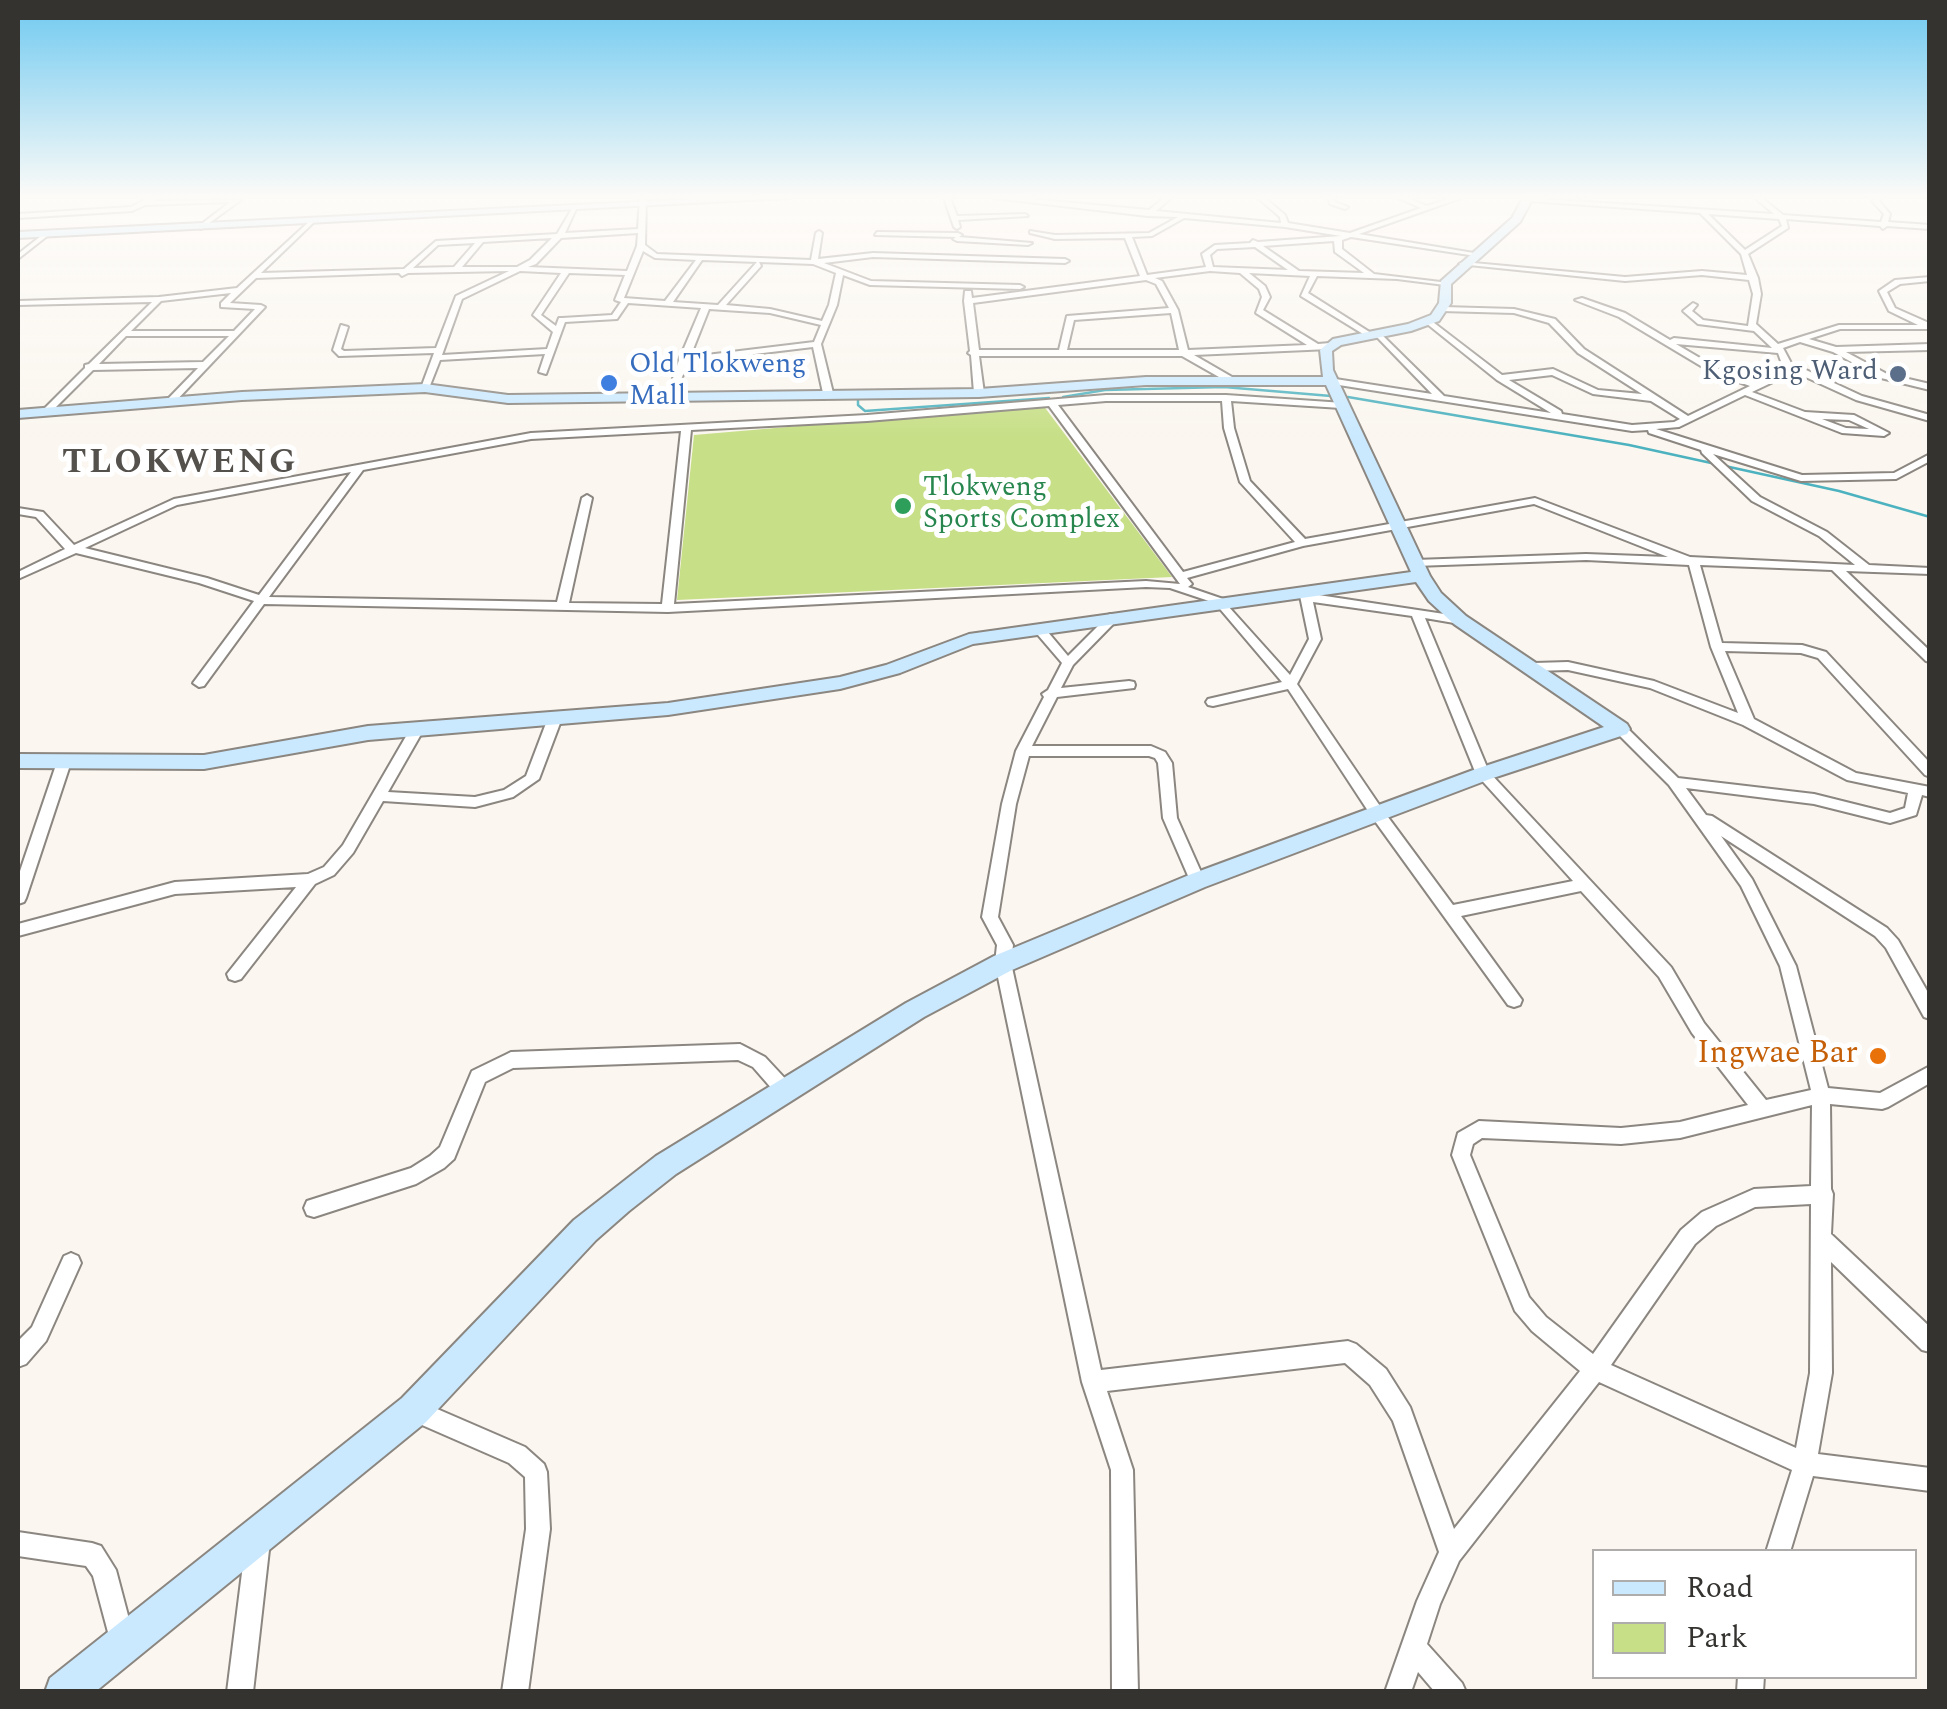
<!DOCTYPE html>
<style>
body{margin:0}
#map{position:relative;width:1947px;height:1709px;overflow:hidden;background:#fbf7f0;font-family:Spectral,serif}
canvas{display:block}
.frame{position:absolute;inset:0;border:20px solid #353330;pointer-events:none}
.legend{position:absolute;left:1592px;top:1549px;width:325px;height:130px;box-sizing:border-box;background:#fff;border:2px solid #aeadac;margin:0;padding:12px 18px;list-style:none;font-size:30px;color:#353330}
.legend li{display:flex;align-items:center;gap:20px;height:50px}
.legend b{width:50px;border:2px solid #aeadac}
</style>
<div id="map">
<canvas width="1947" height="1709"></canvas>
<div class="frame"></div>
<ul class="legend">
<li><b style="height:12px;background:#cae9ff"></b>Road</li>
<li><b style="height:28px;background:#c7df87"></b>Park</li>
</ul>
</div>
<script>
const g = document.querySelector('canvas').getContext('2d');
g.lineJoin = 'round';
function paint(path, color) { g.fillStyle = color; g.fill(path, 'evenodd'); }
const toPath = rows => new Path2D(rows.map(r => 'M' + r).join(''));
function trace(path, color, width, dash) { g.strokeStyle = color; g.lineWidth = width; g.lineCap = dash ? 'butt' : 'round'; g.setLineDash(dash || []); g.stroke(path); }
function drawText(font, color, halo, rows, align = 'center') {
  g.font = font + ' Spectral,serif'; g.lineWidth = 10; g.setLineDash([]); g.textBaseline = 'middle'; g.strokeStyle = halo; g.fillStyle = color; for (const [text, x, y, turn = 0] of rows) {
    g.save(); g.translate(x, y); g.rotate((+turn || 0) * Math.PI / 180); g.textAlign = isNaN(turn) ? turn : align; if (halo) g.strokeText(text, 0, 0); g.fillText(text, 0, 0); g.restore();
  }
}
const green = toPath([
 [1043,405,1172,577,677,600,694,435]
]);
const stream = toPath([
 [858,397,858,405,865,411,1049,398],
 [1063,397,1105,390,1224,387,1331,396],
 [1348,397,1629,445,1839,491,1930,517]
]);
const street = toPath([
 [148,198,156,198,153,201,241,200,201,229,199,226,230,202,145,205,132,211,18,218,18,214,131,207,148,198],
 [640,198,646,198,645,245,657,254,811,260,816,233,819,231,822,233,818,259,873,253,1065,259,1069,261,1065,263,873,257,824,263,871,281,1020,285,1024,287,1020,289,870,285,843,275,837,305,821,344,833,393,828,396,823,393,813,347,688,362,675,395,667,397,679,360,701,308,628,303,617,319,565,322,546,374,539,372,545,354,440,360,429,388,425,391,421,388,434,353,339,356,333,350,341,325,348,327,341,349,344,351,436,348,456,296,509,271,408,273,402,276,399,273,256,278,230,303,261,305,265,307,172,405,164,403,198,368,93,370,49,414,41,412,85,368,85,365,89,364,152,302,18,305,18,301,159,297,237,288,312,219,314,222,261,273,404,269,436,241,557,234,573,207,576,209,565,233,638,229,640,198],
 [638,233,637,246,627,271,528,267,536,264,561,238,638,233],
 [552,238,530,260,517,267,462,267,483,242,552,238],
 [475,243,454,267,413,268,438,245,475,243],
 [643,251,655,258,696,260,665,301,624,298,643,251],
 [702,260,757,262,718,305,673,302,702,260],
 [759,262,813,264,836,273,829,305,822,321,770,309,726,305,761,266,759,262],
 [520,271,561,273,533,315,553,332,547,349,442,355,462,299,520,271],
 [569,273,625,275,615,300,621,302,612,315,562,318,559,318,556,326,541,315,569,273],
 [231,293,221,303,221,307,255,309,234,331,131,331,161,301,231,293],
 [709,309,770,313,821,325,814,342,690,357,709,309],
 [126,336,229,336,203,362,99,364,126,336],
 [944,198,950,198,957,216,1025,214,1028,216,958,220,960,227,957,229,954,227,944,198],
 [993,198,1020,198,1149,210,1164,198,1171,198,1156,211,1281,223,1280,217,1258,198,1265,198,1285,215,1288,223,1350,233,1421,208,1398,198,1407,198,1427,206,1451,198,1461,198,1359,234,1480,254,1476,256,1351,237,1342,240,1342,249,1374,274,1449,283,1445,285,1397,279,1317,276,1308,293,1371,333,1372,335,1368,337,1301,296,1310,276,1249,273,1265,286,1270,297,1263,310,1318,344,1330,343,1334,346,1330,349,1194,355,1232,377,1232,381,1226,381,1182,356,979,356,984,393,979,396,974,393,971,355,968,353,970,351,964,301,965,291,971,291,972,298,1140,276,1125,238,1055,239,1030,233,1030,231,1055,235,1149,233,1178,217,1148,216,993,198],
 [1184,218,1285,227,1341,236,1258,242,1253,240,1250,243,1215,245,1202,254,1206,267,1147,275,1132,237,1152,236,1184,218],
 [1334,241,1335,252,1364,273,1299,271,1263,246,1334,241],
 [1255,247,1288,270,1213,267,1210,255,1217,249,1255,247],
 [1210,271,1240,273,1259,289,1262,297,1256,313,1307,345,1188,350,1178,310,1162,281,1155,278,1210,271],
 [1146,280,1156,284,1169,308,1067,316,1059,350,979,350,973,303,1146,280],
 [1171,313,1179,350,1067,350,1074,320,1171,313],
 [1328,198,1334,198,1335,202,1348,207,1345,209,1330,204,1328,198],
 [1525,198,1774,214,1755,198,1762,198,1783,215,1881,222,1884,214,1872,201,1875,198,1882,198,1879,201,1890,214,1888,222,1930,225,1930,229,1887,226,1883,229,1880,226,1786,219,1788,228,1748,254,1758,278,1761,294,1756,324,1778,344,1839,325,1918,325,1889,311,1879,291,1895,280,1930,277,1930,281,1900,284,1887,292,1895,308,1929,323,1930,329,1840,329,1809,339,1836,347,1930,344,1930,350,1846,352,1887,374,1930,384,1930,390,1881,378,1833,352,1800,342,1783,348,1791,363,1862,396,1930,415,1930,421,1856,400,1788,369,1773,382,1752,392,1805,412,1854,415,1889,433,1884,436,1842,433,1745,395,1679,427,1656,429,1802,475,1894,473,1930,454,1930,461,1896,479,1801,481,1713,454,1760,497,1827,532,1869,565,1930,568,1930,574,1846,571,1930,651,1930,662,1926,661,1832,570,1700,565,1722,643,1802,645,1826,652,1930,763,1930,777,1925,775,1818,658,1801,653,1725,651,1754,719,1856,773,1930,787,1930,797,1922,795,1916,815,1890,823,1814,804,1686,788,1706,815,1712,816,1887,928,1898,940,1930,996,1930,1019,1924,1017,1886,948,1875,936,1721,836,1752,879,1796,966,1828,1088,1880,1093,1930,1066,1930,1083,1888,1107,1882,1109,1830,1104,1831,1189,1833,1194,1831,1234,1930,1327,1930,1352,1922,1350,1831,1262,1832,1373,1818,1454,1930,1468,1930,1491,1813,1476,1790,1552,1766,1552,1792,1470,1599,1382,1459,1561,1440,1604,1427,1644,1462,1683,1466,1692,1435,1692,1418,1672,1411,1692,1385,1692,1417,1601,1439,1552,1393,1421,1370,1385,1345,1363,1107,1391,1133,1470,1138,1692,1112,1692,1111,1470,1082,1382,995,963,997,945,982,917,1002,804,1016,751,1044,697,1042,694,1048,690,1062,663,1032,628,1034,625,1042,625,1068,656,1110,614,1118,614,1120,617,1073,665,1061,688,1129,681,1134,682,1135,685,1134,688,1057,697,1032,746,1151,746,1165,752,1172,763,1177,818,1205,881,1202,885,1197,887,1192,885,1163,818,1158,763,1155,758,1149,756,1029,756,1016,804,998,917,1013,945,1011,963,1101,1370,1348,1341,1356,1344,1386,1369,1410,1407,1454,1529,1580,1371,1532,1331,1515,1311,1452,1155,1458,1133,1479,1121,1621,1128,1680,1122,1748,1105,1692,1033,1659,977,1581,891,1461,916,1522,1000,1520,1005,1514,1007,1508,1005,1372,817,1288,689,1213,706,1208,705,1206,702,1208,699,1282,682,1215,603,1170,588,1146,587,668,612,264,604,204,686,199,687,193,683,254,601,199,583,76,553,18,579,18,572,65,549,36,517,18,514,18,508,43,512,74,545,174,499,531,433,867,415,1106,395,1226,395,1344,403,1344,407,1341,408,1231,401,1234,428,1250,481,1305,539,1535,498,1690,557,1855,565,1819,536,1752,501,1702,453,1701,450,1649,433,1648,430,1632,431,1326,383,1325,381,1329,378,1432,394,1375,335,1375,331,1378,331,1444,396,1551,413,1497,380,1426,323,1425,321,1429,319,1502,375,1553,369,1598,390,1642,394,1578,353,1549,323,1514,313,1441,311,1440,309,1444,307,1514,309,1555,319,1584,349,1688,416,1750,386,1711,372,1619,317,1575,300,1582,298,1625,313,1670,340,1674,338,1772,348,1754,331,1698,324,1683,311,1693,303,1697,305,1692,311,1703,320,1748,326,1753,294,1749,280,1702,275,1625,281,1459,264,1463,262,1625,277,1702,271,1747,275,1741,254,1700,213,1528,201,1525,198],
 [1708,214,1779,219,1782,226,1745,250,1708,214],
 [1676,344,1778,353,1782,364,1767,378,1757,383,1717,368,1676,344],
 [1552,375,1593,394,1651,401,1680,419,1674,422,1632,425,1562,414,1561,411,1509,380,1552,375],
 [1106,401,1222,401,1224,428,1240,482,1295,542,1183,572,1058,405,1106,401],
 [1049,406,1180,584,1146,581,674,604,691,430,867,421,1049,406],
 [1822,419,1849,420,1869,429,1846,428,1822,419],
 [681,431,662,604,569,603,592,498,587,495,582,498,557,602,269,597,363,470,531,439,681,431],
 [351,472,259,595,207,578,85,548,177,505,351,472],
 [1534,504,1668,557,1586,554,1415,560,1409,563,1415,566,1586,560,1689,565,1711,647,1738,713,1654,681,1568,662,1534,663,1528,667,1534,671,1568,670,1650,688,1743,725,1847,780,1908,793,1905,808,1890,813,1814,794,1678,778,1625,726,1615,726,1613,729,1669,785,1741,886,1780,966,1811,1090,1766,1100,1704,1023,1671,967,1489,772,1425,618,1460,624,1466,620,1464,617,1312,594,1309,589,1301,589,1299,591,1309,639,1290,675,1228,606,1231,603,1229,601,1188,587,1192,584,1187,578,1303,546,1534,504],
 [1313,602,1412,616,1476,774,1573,881,1453,905,1382,809,1297,684,1321,639,1313,602],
 [1812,1105,1811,1186,1754,1189,1702,1212,1681,1230,1593,1354,1546,1317,1529,1297,1470,1155,1473,1144,1482,1138,1621,1144,1680,1138,1812,1105],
 [1811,1204,1810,1373,1796,1448,1611,1365,1695,1244,1716,1226,1755,1207,1811,1204],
 [46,232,51,233,18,259,18,254,46,232],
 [877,232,958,233,962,235,959,237,1032,243,1028,245,957,241,953,239,956,237,875,235,877,232],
 [555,714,562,718,539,779,513,797,475,807,383,801,353,853,334,875,315,884,241,979,235,981,229,979,227,974,296,887,175,894,18,936,18,924,175,882,308,874,324,867,343,845,412,726,422,726,424,729,388,792,475,797,504,790,526,776,548,718,555,714],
 [64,757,71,762,26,898,24,902,18,904,18,877,57,762,64,757],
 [740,1044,765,1057,792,1086,795,1092,792,1098,786,1100,780,1098,753,1067,738,1060,513,1068,485,1082,454,1159,444,1168,416,1184,314,1217,307,1215,304,1208,307,1201,411,1168,430,1156,440,1147,472,1071,505,1055,511,1052,740,1044],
 [71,1253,78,1256,81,1263,46,1341,26,1364,18,1367,18,1341,32,1327,64,1256,71,1253],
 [414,1399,525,1447,544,1464,547,1472,550,1529,528,1692,502,1692,526,1529,525,1477,509,1463,406,1418,403,1410,406,1402,414,1399],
 [258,1529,266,1533,270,1541,253,1692,227,1692,246,1541,250,1533,258,1529],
 [18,1532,92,1543,101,1546,116,1570,135,1642,131,1651,122,1655,113,1651,93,1576,86,1566,18,1556,18,1532],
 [1738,1676,1764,1676,1763,1692,1737,1692,1738,1676]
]);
const secondary = toPath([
 [718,198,789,198,18,238,18,232,718,198],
 [1523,198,1533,198,1520,222,1451,284,1451,303,1439,321,1411,331,1341,345,1332,351,1333,370,1430,576,1441,593,1466,616,1627,724,1630,729,1627,734,1490,779,1205,887,1012,970,924,1017,676,1174,629,1211,596,1240,426,1422,95,1692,45,1692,50,1678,402,1398,574,1220,656,1156,906,1003,994,956,1189,875,1476,769,1604,727,1454,624,1429,601,1416,582,973,644,900,673,840,689,668,715,368,740,204,769,18,768,18,754,204,755,368,726,668,703,840,677,886,665,969,634,1411,572,1326,385,1146,385,979,397,508,403,425,392,242,400,18,418,18,410,242,392,425,384,508,395,979,389,1146,377,1323,377,1320,350,1333,339,1408,324,1431,315,1439,303,1441,281,1512,218,1523,198]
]);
const markers = [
 [1898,374,10,"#5c6f8a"],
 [609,383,10,"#3f7fe0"],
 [903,506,10,"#2e9e5b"],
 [1878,1056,10,"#e8710a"]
];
const farShopnames = [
 ["Old Tlokweng",629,367],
 ["Mall",629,399]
];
const farServicenames = [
 ["Kgosing Ward",1878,374]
];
const farLeisurenames = [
 ["Tlokweng",923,490],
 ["Sports Complex",923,522]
];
const foodNames = [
 ["Ingwae Bar",1858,1056]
];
const farDistrictnames = [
 ["TLOKWENG",180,465]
];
paint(green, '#c7df87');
trace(stream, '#4db2bf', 2.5);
trace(street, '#8b8680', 4);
trace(secondary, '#8b8680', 4);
paint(street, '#fff');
paint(secondary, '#cae9ff');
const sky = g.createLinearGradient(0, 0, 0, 438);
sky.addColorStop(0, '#6ec9f0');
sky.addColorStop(0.45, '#fdfbf8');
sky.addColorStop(1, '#fdfbf800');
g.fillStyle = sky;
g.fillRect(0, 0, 1947, 438);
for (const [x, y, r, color] of markers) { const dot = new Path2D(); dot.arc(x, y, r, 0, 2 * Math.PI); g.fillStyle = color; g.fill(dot); trace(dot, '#fff', 4); }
drawText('28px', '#366cbe', '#fff', farShopnames, 'left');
drawText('28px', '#4e5e75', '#fff', farServicenames, 'right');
drawText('28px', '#27864d', '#fff', farLeisurenames, 'left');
drawText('32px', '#c56008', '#fff', foodNames, 'right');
g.letterSpacing = '2.5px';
drawText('bold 35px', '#54504b', '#fff', farDistrictnames);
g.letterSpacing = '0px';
</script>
